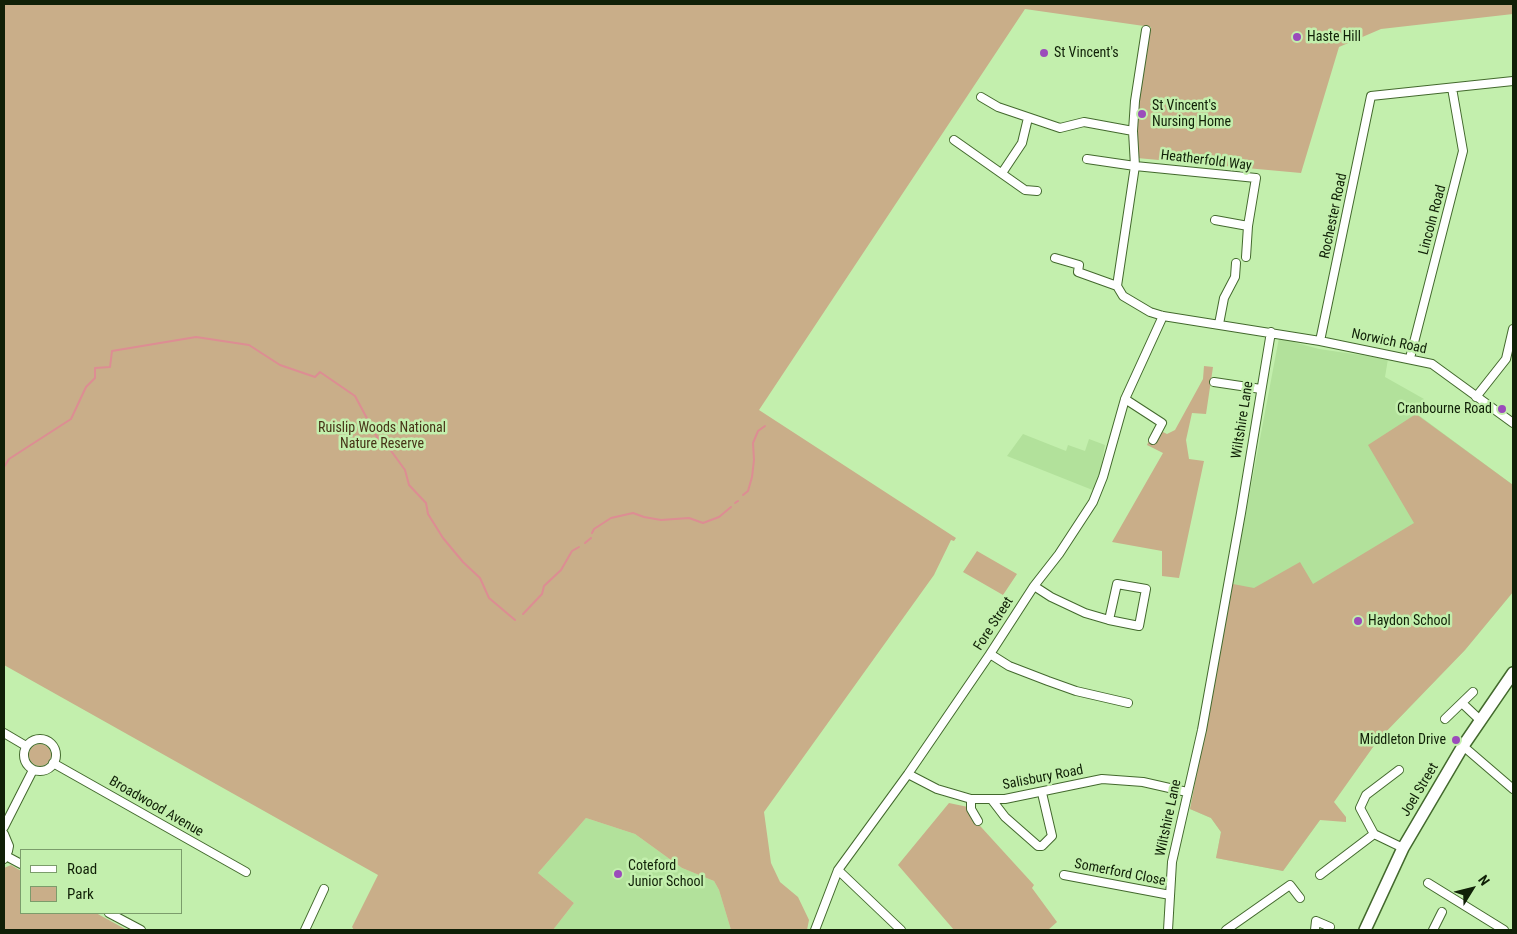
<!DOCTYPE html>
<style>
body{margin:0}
#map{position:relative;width:1517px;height:934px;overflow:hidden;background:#c3efad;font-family:"Roboto Condensed",sans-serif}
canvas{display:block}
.frame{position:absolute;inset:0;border:5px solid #102007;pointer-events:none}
.legend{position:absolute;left:20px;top:849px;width:162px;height:65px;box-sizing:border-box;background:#c3efad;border:1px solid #7b9c6b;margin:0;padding:6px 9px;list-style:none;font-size:15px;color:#102007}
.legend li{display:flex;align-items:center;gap:10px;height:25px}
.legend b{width:25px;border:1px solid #7b9c6b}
.north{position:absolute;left:1447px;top:864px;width:50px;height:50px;-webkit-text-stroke:4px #c3efad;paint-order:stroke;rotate:54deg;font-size:14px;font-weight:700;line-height:20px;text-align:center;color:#102007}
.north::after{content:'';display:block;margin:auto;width:18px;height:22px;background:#102007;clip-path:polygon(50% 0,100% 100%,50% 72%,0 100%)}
</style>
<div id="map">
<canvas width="1517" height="934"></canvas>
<div class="frame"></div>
<ul class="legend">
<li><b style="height:6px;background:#fff"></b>Road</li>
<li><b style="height:14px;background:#c9ae89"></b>Park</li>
</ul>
<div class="north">N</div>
</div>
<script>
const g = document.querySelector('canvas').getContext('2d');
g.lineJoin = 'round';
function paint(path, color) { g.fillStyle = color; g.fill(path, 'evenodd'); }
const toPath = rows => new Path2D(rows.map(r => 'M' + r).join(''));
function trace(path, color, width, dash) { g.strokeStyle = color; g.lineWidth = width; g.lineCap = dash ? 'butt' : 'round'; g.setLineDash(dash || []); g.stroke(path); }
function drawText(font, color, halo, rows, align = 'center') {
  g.font = font + ' "Roboto Condensed",sans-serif'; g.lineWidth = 5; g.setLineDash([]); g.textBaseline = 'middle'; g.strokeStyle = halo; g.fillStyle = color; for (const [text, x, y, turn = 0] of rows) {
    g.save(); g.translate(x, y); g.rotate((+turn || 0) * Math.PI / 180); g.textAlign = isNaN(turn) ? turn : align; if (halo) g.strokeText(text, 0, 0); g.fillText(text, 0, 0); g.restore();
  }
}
const built = toPath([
 [1279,338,1319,349,1388,359,1385,377,1424,399,1417,414,1513,485,1513,592,1465,650,1378,740,1283,871,1216,858,1221,832,1211,818,1190,809],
 [1023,434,1066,451,1068,445,1085,451,1089,439,1105,445,1099,479,1095,491,1007,456],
 [586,818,635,834,682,868,714,881,719,890,731,930,553,930,574,903,538,873]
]);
const green = toPath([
 [4,4,1513,4,1513,14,1381,29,1339,47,1301,173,1137,158,1133,127,1151,27,1025,9,759,410,956,538,954,541,951,540,934,575,764,812,771,863,780,882,798,897,809,920,807,930,731,930,719,890,714,881,682,868,635,834,586,818,538,873,574,903,553,930,354,930,352,927,378,875,4,665],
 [1204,366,1213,367,1206,414,1192,413,1186,440,1189,459,1204,461,1179,578,1162,576,1162,551,1112,542,1163,453,1147,445,1155,428,1167,434,1175,430,1203,379],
 [1416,414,1513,485,1513,592,1465,650,1378,740,1334,802,1346,817,1346,822,1320,820,1283,871,1216,858,1221,832,1211,818,1190,809,1233,584,1254,588,1300,562,1313,584,1414,523,1368,445],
 [977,551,1017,574,1003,595,963,572],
 '29 755a11 11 0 1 1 22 0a11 11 0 1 1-22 0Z',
 [949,803,968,807,971,816,1034,885,1032,888,1057,922,1048,930,954,930,898,865],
 [11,865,21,871,21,913,96,913,127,930,4,930,4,868]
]);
const stream = toPath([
 [4,467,9,459,71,419,86,387,95,378,95,368,110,367,112,351,196,337,249,345,280,365,315,377,320,372,355,396,377,437,389,448,405,470,409,485,426,503,428,514,443,538,463,562,480,578,489,598,515,620],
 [743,495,748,491,752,477,754,460,753,443,758,431,765,426],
 [735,503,738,501],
 [592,533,594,529,611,518,633,513,644,517,661,520,689,518,703,523,719,517,731,507],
 [585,543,591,538],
 [523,614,542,594,544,586,561,570,572,551,579,547]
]);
const street = toPath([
 [1146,30,1135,101,1133,131,1135,166,1117,286,1123,296,1150,312,1163,316,1320,341,1432,364,1513,423],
 [981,97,998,107,1060,128,1084,122,1133,131],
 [954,140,1025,190,1037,191],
 [1087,159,1135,166,1256,178,1248,226,1246,257],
 [1002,173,1022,143,1028,118],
 [1215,220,1248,226],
 [1055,258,1079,265,1078,272,1117,286],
 [1219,324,1224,298,1235,277,1236,263],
 [1320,341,1371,96,1513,81],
 [1410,358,1463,151,1452,88],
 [1214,382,1261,389],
 [1476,397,1506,359,1513,329],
 [1125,399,1162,423,1153,440],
 [1034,586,1051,597,1085,613,1109,620,1139,626,1146,589,1117,584,1109,620],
 [990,654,1009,666,1048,681,1076,691,1128,703],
 [1462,703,1480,720],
 [1445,719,1473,692],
 [4,733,26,746],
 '24 755a16 16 0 1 1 32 0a16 16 0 1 1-32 0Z',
 [1463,746,1513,789],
 [53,763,246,872],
 [1399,770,1366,795,1360,808,1374,834,1403,848],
 [908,774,937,789,971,799,1005,799,1102,779,1143,782,1187,792],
 [971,799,971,809,978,821],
 [992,800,1005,817,1038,846,1042,846,1052,836,1042,793],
 [4,827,33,770],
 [4,834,9,846,8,851,4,859],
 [6,856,21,864],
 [838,870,901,930],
 [1064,875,1170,895],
 [1320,875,1374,834],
 [1428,883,1504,930],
 [109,913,141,930],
 [305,930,324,889],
 [815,930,838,870,908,774,990,654,1034,586,1059,554,1093,502,1103,477,1125,399,1163,316],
 [1168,930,1172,862,1202,730,1241,513,1271,332],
 [1226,930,1290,885,1300,898],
 [1315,930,1316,921,1330,927],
 [1433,930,1442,912]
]);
const secondary = toPath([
 [1365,930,1403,848,1463,746,1513,673]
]);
const markers = [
 [1297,37,5,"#9b4bbb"],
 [1044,53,5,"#9b4bbb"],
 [1142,114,5,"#9b4bbb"],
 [1502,409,5,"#9b4bbb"],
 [1358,621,5,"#9b4bbb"],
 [1456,740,5,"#9b4bbb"],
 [618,874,5,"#9b4bbb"]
];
const poiNames = [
 ["Haste Hill",1307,37],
 ["St Vincent's",1054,53],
 ["St Vincent's",1152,106],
 ["Nursing Home",1152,122],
 ["Cranbourne Road",1492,409,"right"],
 ["Haydon School",1368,621],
 ["Middleton Drive",1446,740,"right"],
 ["Coteford",628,866],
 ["Junior School",628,882]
];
const streetNames = [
 ["Heatherfold Way",1206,161,7],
 ["Rochester Road",1334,216,-78],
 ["Lincoln Road",1433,220,-75],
 ["Norwich Road",1389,342,12],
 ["Wiltshire Lane",1243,420,-81],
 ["Fore Street",994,624,-57],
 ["Salisbury Road",1043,778,-11],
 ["Joel Street",1420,790,-59],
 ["Broadwood Avenue",156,807,30],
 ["Wiltshire Lane",1169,818,-78],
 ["Somerford Close",1120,873,11]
];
const parkNames = [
 ["Ruislip Woods National",382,428],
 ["Nature Reserve",382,444]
];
paint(built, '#b2e19b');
paint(green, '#c9ae89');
trace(stream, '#dd8d93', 2);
trace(street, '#43692d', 10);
trace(secondary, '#43692d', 14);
trace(street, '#fff', 8);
trace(secondary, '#fff', 11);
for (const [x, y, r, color] of markers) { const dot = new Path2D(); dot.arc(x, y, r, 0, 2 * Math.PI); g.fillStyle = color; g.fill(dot); trace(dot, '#c3efad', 2); }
drawText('14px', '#102007', '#c3efad', poiNames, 'left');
drawText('14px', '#102007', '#c3efad', streetNames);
drawText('14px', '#473317', '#c3efad', parkNames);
</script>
